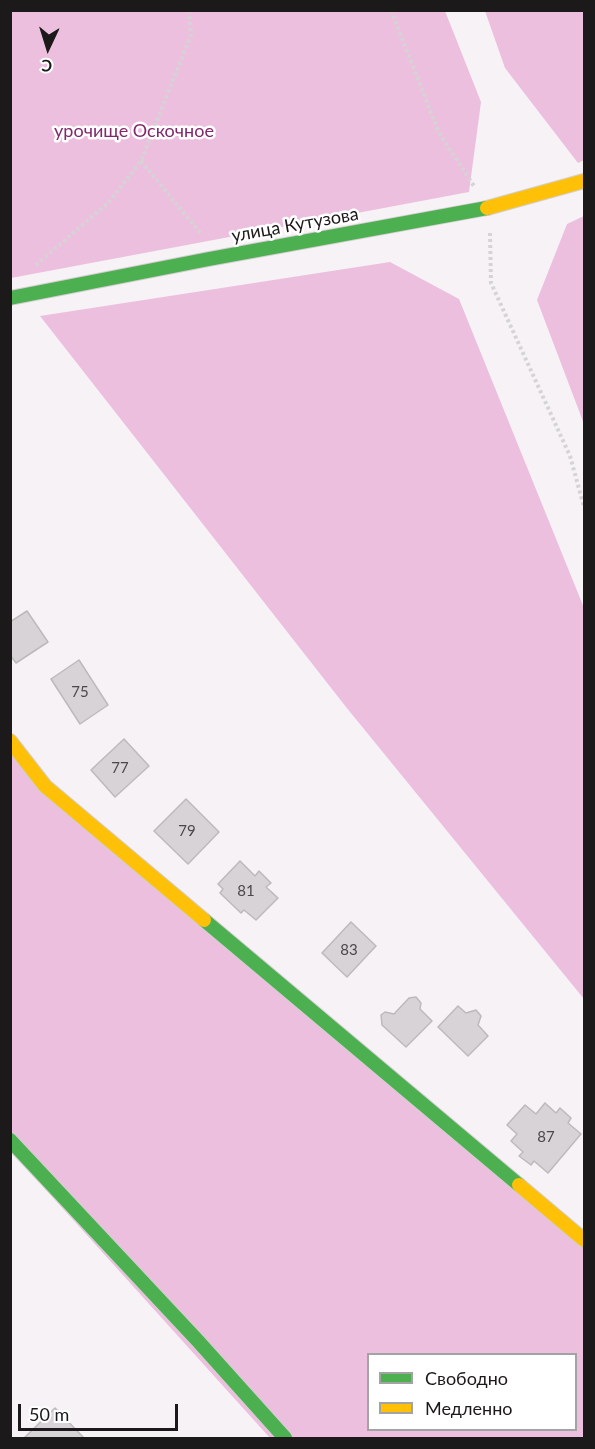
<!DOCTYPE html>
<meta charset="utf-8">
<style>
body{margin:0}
#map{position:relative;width:595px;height:1449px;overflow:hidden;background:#f7f2f5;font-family:Lato,sans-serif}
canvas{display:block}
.frame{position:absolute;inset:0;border:12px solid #1c191b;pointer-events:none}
.legend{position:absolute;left:367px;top:1353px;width:210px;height:78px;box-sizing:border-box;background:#fff;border:2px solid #a4a3a4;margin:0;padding:8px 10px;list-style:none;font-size:18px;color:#1c191b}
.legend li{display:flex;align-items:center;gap:12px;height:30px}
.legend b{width:30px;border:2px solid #a4a3a4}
.north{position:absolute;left:18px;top:18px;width:60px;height:60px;-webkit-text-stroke:4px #fff;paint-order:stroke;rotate:184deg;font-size:16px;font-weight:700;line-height:24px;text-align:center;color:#1c191b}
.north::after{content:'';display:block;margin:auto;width:21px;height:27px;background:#1c191b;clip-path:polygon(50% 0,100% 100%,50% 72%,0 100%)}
.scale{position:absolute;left:18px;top:1404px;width:160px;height:27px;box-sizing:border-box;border:3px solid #1c191b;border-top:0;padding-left:8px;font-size:18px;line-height:21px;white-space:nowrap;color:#1c191b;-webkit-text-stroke:4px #fff;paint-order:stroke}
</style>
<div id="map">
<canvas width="595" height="1449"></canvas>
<div class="frame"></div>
<ul class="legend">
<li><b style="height:8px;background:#4caf50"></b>Свободно</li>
<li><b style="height:8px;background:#ffc107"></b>Медленно</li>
</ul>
<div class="north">С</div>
<div class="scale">50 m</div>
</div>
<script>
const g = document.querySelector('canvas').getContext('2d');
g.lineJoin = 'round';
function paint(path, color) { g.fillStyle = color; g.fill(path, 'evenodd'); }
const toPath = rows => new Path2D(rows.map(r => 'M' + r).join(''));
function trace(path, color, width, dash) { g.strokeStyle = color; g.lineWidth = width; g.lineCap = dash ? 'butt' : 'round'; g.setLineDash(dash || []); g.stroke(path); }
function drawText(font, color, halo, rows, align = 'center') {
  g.font = font + ' Lato,sans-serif'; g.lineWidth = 5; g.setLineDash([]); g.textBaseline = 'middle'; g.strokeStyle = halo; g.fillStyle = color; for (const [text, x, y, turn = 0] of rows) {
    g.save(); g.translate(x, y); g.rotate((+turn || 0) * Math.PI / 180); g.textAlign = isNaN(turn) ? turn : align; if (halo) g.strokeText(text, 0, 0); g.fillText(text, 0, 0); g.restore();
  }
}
const forest = toPath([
 [11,10,445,11,481,102,469,192,11,278],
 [485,11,584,11,584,160,578,163,505,68],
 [584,216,584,424,537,300,567,224],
 [390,262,459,299,584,608,584,999,346,707,40,316],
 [10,753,584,1248,584,1438,270,1438,11,1151],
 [368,1354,576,1354,576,1430,368,1430]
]);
const building = toPath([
 [27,611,48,642,16,663,10,655,10,622,27,611],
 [79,660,108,705,80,724,51,679,79,660],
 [124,739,149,766,115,797,91,770,124,739],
 [186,799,219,832,188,864,154,831,186,799],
 [240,861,255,876,259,871,271,883,266,887,278,898,256,920,244,910,241,913,220,893,223,889,218,884,240,861],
 [351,922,376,946,347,977,322,953,351,922],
 [416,997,421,1003,420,1009,432,1021,406,1047,382,1025,381,1015,385,1012,394,1014,409,998,416,997],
 [458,1006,466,1013,476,1010,481,1016,478,1025,488,1036,468,1056,438,1027,458,1006],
 [545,1103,556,1113,560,1108,571,1118,568,1123,581,1134,548,1173,534,1161,531,1165,519,1156,523,1152,511,1141,517,1134,507,1125,525,1105,536,1114,545,1103],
 [55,1408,84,1438,24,1438,55,1408]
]);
const path = toPath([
 [391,10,439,133,474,186],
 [141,161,202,235],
 [490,233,491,283,570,456,584,507],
 [36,265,109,202,141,161,191,35,189,10]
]);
const fast = toPath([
 [10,298,209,259,487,208],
 [204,920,519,1185],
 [10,1140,198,1341,285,1438]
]);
const slow = toPath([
 [487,208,584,181],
 [10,741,45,786,204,920],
 [519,1185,584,1240]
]);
const numberNames = [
 ["75",80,692],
 ["77",120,768],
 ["79",187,831],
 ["81",246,891],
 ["83",349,950],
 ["87",546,1137]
];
const parkNames = [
 ["урочище Оскочное",134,131]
];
const streetNames = [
 ["улица Кутузова",295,225,-10]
];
paint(forest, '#ecbfde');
paint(building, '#d7d3d6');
trace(building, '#bdb9bc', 1.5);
trace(fast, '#d2ced0', 16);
trace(slow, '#d2ced0', 16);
trace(path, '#d5d4d5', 4, [3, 3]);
trace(fast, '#4caf50', 14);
trace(slow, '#ffc107', 14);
drawText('15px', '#4b484a', null, numberNames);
drawText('18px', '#82296c', '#fff', parkNames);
drawText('18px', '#1c191b', '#fff', streetNames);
</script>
